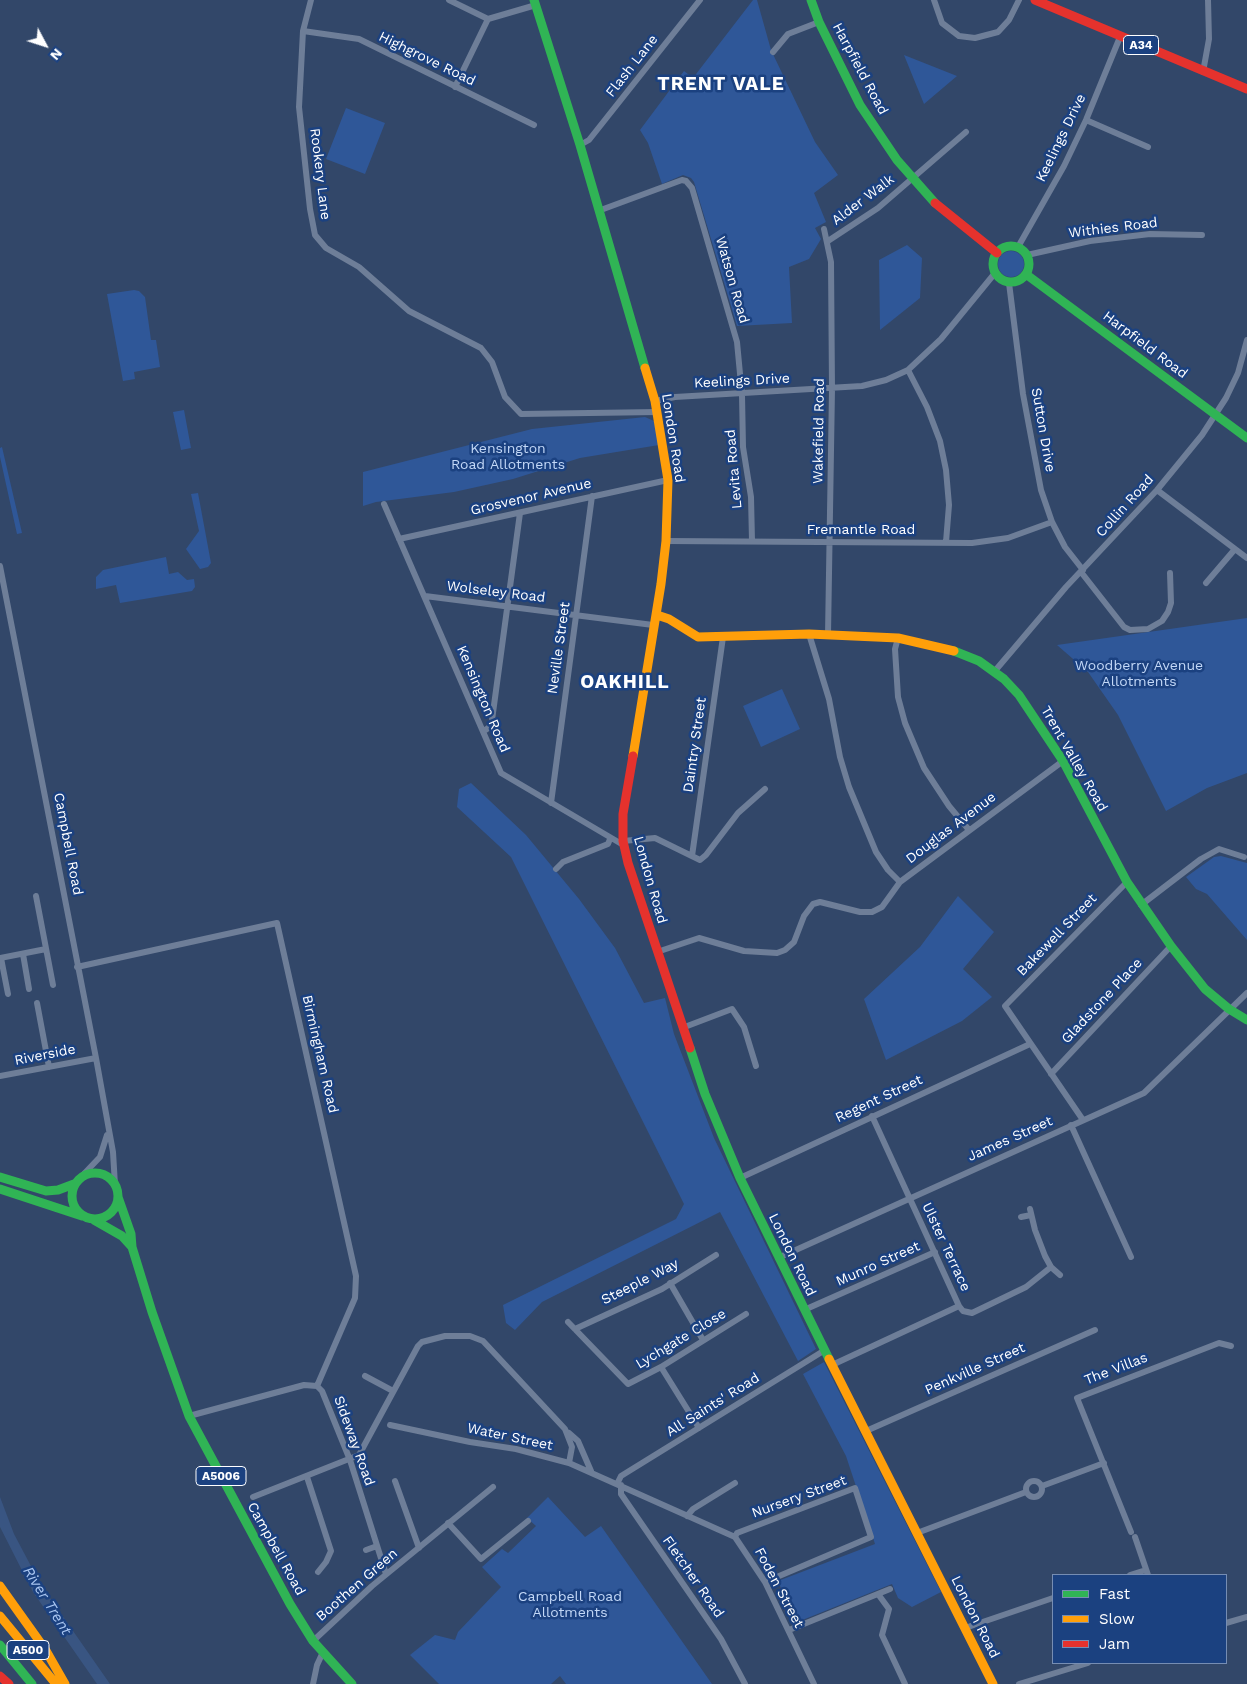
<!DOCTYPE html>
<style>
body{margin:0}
#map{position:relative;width:1247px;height:1684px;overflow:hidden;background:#324769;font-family:"Work Sans",sans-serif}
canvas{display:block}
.legend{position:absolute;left:1052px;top:1574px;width:175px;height:90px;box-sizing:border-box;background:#1b4180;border:1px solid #768db3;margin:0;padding:6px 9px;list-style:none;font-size:15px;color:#fff}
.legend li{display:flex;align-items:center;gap:10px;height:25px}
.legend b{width:25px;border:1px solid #768db3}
.north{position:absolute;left:20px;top:20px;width:50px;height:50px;-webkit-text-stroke:4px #1b4180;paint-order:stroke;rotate:130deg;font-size:14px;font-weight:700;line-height:20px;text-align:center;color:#fff}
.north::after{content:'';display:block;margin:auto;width:18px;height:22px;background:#fff;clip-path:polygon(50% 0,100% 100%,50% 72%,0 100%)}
</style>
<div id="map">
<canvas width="1247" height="1684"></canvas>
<ul class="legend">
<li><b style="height:6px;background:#30b455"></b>Fast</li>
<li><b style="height:6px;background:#ff9f0a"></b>Slow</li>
<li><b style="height:6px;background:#e5322d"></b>Jam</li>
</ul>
<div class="north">N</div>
</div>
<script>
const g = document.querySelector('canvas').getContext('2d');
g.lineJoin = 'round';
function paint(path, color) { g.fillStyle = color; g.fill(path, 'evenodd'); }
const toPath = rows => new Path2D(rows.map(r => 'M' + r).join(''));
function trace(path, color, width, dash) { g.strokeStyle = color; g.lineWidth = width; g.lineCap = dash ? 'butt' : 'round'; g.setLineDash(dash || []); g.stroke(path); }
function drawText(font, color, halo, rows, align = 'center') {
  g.font = font + ' "Work Sans",sans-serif'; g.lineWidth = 5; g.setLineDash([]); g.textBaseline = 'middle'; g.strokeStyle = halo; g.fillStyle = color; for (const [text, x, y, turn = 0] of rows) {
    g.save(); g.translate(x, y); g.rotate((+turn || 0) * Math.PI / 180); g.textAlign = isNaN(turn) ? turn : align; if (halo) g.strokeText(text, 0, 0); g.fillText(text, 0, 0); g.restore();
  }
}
const green = toPath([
 [753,0,757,0,771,50,815,142,838,175,814,193,826,222,815,228,821,239,809,259,789,267,792,323,737,326,694,182,691,178,683,175,662,184,648,143,640,130,684,71,693,78],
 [904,55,957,76,924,104],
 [346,108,385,123,365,174,326,159],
 [907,245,922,258,920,298,880,330,879,260],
 '998 264a13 13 0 1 1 26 0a13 13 0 1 1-26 0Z',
 [134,290,139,291,145,297,151,340,156,340,160,367,134,372,135,379,123,381,107,294],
 [184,410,191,448,181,450,173,412],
 [645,417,654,421,659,445,580,458,513,479,454,492,376,502,363,506,363,472,532,429],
 [2,447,22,533,17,534,0,457,0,448],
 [198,493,211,563,208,567,200,569,186,549,199,531,191,494],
 [166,557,169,574,178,572,187,580,194,579,195,587,192,591,120,603,116,585,96,589,96,577,103,570],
 [1247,618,1247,773,1207,788,1166,811,1118,715,1088,672,1057,645],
 [782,689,800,729,761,747,743,706],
 [471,783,526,835,579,899,615,948,644,1003,665,998,674,1034,714,1138,816,1349,798,1361,720,1212,542,1302,515,1330,506,1323,503,1305,676,1219,684,1204,511,857,457,807,459,789],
 [1221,856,1247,863,1247,940,1207,894,1196,889,1186,877,1214,857],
 [958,896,994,932,963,969,992,997,962,1021,886,1060,864,999,920,947],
 [824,1362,941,1592,912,1607,898,1598,892,1584,795,1623,778,1581,875,1544,846,1456,803,1374],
 [548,1497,585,1537,601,1526,712,1684,566,1684,560,1676,551,1684,439,1684,410,1655,435,1635,455,1640,458,1632,501,1587,482,1567,502,1549,508,1553,536,1526,527,1518]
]);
const water = toPath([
 [0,1497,14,1534,41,1585,110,1684,97,1684,33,1592,0,1527]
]);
const street = toPath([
 [311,0,303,31,299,107,310,209,315,235,326,248,359,267,409,311,481,348,492,362,505,397,521,414,658,412],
 [449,0,488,19],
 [934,0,942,23,959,36,975,38,998,32,1009,20,1019,0],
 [303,31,359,39,534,125],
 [773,52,788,34,819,22],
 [1203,72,1209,39,1208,0],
 [455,87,488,19,536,5],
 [1086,120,1148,147],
 [580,145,589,140,700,0],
 [598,211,682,180,686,181,692,188,737,342,742,395,743,447,751,497,752,541],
 [824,229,831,262,832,389,828,635],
 [828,241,878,208,966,132],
 [1018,247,1064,166,1086,120,1120,37],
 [1027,255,1090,241,1150,234,1202,235],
 [1009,283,1023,394,1041,490,1052,522,1065,547,1083,570],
 [908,370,927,407,940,441,946,470,949,505,946,542],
 [655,401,675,397,862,386,886,380,908,370,941,339,995,273],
 [1157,490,1247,558],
 [384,504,501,773,625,846],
 [399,539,668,480],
 [666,541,972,543,1008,538,1052,522],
 [0,566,96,1058,113,1152,115,1185],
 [1081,572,1124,627,1130,630,1148,629,1162,621,1168,612,1171,603,1170,573],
 [1206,583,1235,549],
 [425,596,653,625],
 [809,634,829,699,840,757,849,787,876,852,888,870,900,882,1063,761],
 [898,638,895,649,898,697,905,723,924,768,949,806,969,830],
 [994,672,1066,587,1157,490,1202,435,1226,398,1238,373,1247,340],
 [484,731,491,726,492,720,520,513],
 [551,803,592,496],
 [623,841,655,838,700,860,706,855,738,813,765,789],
 [692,856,723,637],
 [556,869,563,862,608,844,610,839],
 [36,896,53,985],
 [1141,905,1201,859,1219,849,1244,857],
 [657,952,699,938,744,951,777,953,785,950,794,942,804,916,813,904,820,902,860,912,872,912,882,907,900,882],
 [23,954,29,989],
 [0,958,46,949],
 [1,958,8,994],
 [77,967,277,923,356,1276,355,1298,317,1386],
 [37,1003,49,1067],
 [682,1028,732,1009,744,1027,756,1066],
 [1051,1074,1171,946],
 [0,1076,96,1058],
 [872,1116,959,1306],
 [1083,1120,1005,1006,1127,882],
 [1071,1125,1131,1257],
 [81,1177,100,1157,107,1135],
 [740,1178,1030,1044],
 [1030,1209,1035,1230,1045,1256,1051,1267,1060,1275],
 [1021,1217,1031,1215],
 [778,1258,1144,1093,1247,993],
 [670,1283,703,1340],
 [804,1310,935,1252],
 [568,1322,628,1384,661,1367,746,1314],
 [575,1329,662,1289,716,1255],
 [832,1365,959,1306,963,1311,972,1313,1026,1287,1051,1267],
 [661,1367,699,1428],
 [365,1376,393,1391],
 [189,1416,304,1385,317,1386,322,1391,350,1460,386,1574],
 [390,1425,470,1442,516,1449,569,1463,735,1537,765,1582,814,1684],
 [866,1431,1095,1330],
 [569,1433,578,1441,591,1471],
 [307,1477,331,1551,326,1562,318,1572],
 '1026 1489a8 8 0 1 1 16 0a8 8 0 1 1-16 0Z',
 [395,1481,419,1548],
 [617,1484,621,1476,825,1350],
 [621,1485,621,1494,721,1639,745,1684],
 [1042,1486,1104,1463],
 [253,1497,359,1455,418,1346,422,1342,445,1336,470,1336,483,1341,565,1429,572,1447,569,1463],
 [687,1516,693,1509,735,1483],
 [448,1523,481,1559,528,1521],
 [1131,1532,1077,1398,1219,1343,1231,1346],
 [917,1533,1026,1492],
 [735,1537,737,1533,855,1488,871,1537,765,1582],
 [1135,1537,1148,1575],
 [366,1550,377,1546],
 [1130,1575,1146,1570],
 [878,1594,889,1609,882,1635,905,1684],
 [1226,1623,1247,1617],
 [965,1628,1053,1598],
 [789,1630,890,1589],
 [313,1641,372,1586,493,1487],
 [313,1684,317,1665,323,1652],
 [1019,1684,1088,1663]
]);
const fast = toPath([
 [534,0,580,145,645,368],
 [811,0,819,22,860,105,897,160,935,203],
 '993 264a18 18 0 1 1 36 0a18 18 0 1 1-36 0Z',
 [1027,275,1247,438],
 [954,651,979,661,1004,679,1019,695,1063,761,1127,882,1171,946,1205,989,1229,1009,1247,1020],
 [690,1048,705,1094,740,1178,829,1359],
 '72 1196a23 23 0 1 1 46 0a23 23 0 1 1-46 0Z',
 [0,1177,46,1191,58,1190,74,1184],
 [0,1189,82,1216],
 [118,1197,131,1234,132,1247,152,1312,189,1416,290,1604,313,1641,352,1684],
 [94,1220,122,1236,132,1247],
 [0,1645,32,1684]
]);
const slow = toPath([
 [657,615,669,619,698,637,809,634,898,638,954,651],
 [633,756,661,584,666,541,668,480,655,401,645,368],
 [829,1359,993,1684],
 [0,1586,45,1649,65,1684],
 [0,1616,56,1684]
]);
const jam = toPath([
 [1035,0,1247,89],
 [935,203,997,253],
 [633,756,623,814,623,841,628,863,690,1048],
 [0,1676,9,1684]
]);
const shields = [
 [1141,45,35],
 [221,1476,50],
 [28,1650,42]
];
const shieldNames = [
 ["A34",1141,45],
 ["A5006",221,1476],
 ["A500",28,1650]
];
const streetNames = [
 ["Highgrove Road",427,59,26],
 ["Flash Lane",632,66,-52],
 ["Harpfield Road",860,69,62],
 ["Keelings Drive",1061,138,-64],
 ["Rookery Lane",320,174,83],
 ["Alder Walk",863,200,-37],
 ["Withies Road",1113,228,-7],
 ["Watson Road",732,280,74],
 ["Harpfield Road",1145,345,37],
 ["Keelings Drive",742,381,-3],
 ["Sutton Drive",1043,430,80],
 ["Wakefield Road",819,431,-89],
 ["London Road",673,438,81],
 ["Levita Road",734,469,-95],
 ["Grosvenor Avenue",531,497,-13],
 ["Collin Road",1125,506,-48],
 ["Fremantle Road",861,530],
 ["Wolseley Road",496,592,7],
 ["Neville Street",559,648,-82],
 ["Kensington Road",483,699,67],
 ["Daintry Street",695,745,-82],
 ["Trent Valley Road",1074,759,60],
 ["Douglas Avenue",951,828,-37],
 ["Campbell Road",68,844,79],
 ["London Road",650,880,74],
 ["Bakewell Street",1057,935,-46],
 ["Gladstone Place",1102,1001,-47],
 ["Birmingham Road",320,1054,77],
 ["Riverside",45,1055,-11],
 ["Regent Street",879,1099,-25],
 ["James Street",1010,1139,-24],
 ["Ulster Terrace",946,1247,65],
 ["London Road",792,1255,64],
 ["Munro Street",878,1264,-24],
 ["Steeple Way",640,1282,-27],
 ["Lychgate Close",681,1339,-31],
 ["Penkville Street",975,1369,-24],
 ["The Villas",1116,1369,-21],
 ["All Saints' Road",713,1405,-32],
 ["Water Street",510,1437,12],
 ["Sideway Road",354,1441,70],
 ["Nursery Street",799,1497,-20],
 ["Campbell Road",276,1549,61],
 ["Fletcher Road",693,1577,55],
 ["Boothen Green",357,1585,-41],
 ["Foden Street",779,1588,62],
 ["London Road",975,1617,63]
];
const parkNames = [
 ["Kensington",508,449],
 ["Road Allotments",508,465],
 ["Woodberry Avenue",1139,666],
 ["Allotments",1139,682],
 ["Campbell Road",570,1597],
 ["Allotments",570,1613]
];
const waterNames = [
 ["River Trent",47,1601,58]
];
const districtNames = [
 ["TRENT VALE",721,84],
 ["OAKHILL",625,682]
];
paint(green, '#2f5798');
paint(water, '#395582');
trace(street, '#6e7e98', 6);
trace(fast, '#30b455', 9);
trace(slow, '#ff9f0a', 9);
trace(jam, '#e5322d', 9);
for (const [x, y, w] of shields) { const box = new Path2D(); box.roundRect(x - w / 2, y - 9.5, w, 19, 4); g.fillStyle = '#1b4180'; g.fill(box); trace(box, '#fff', 1); }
drawText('bold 12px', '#fff', null, shieldNames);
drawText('14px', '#fff', '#1b4180', streetNames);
drawText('14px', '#c3d8f7', '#1b4180', parkNames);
drawText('italic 15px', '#aac6f1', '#1b4180', waterNames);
g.letterSpacing = '1px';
drawText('bold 19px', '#fff', '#1b4180', districtNames);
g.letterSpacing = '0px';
</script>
